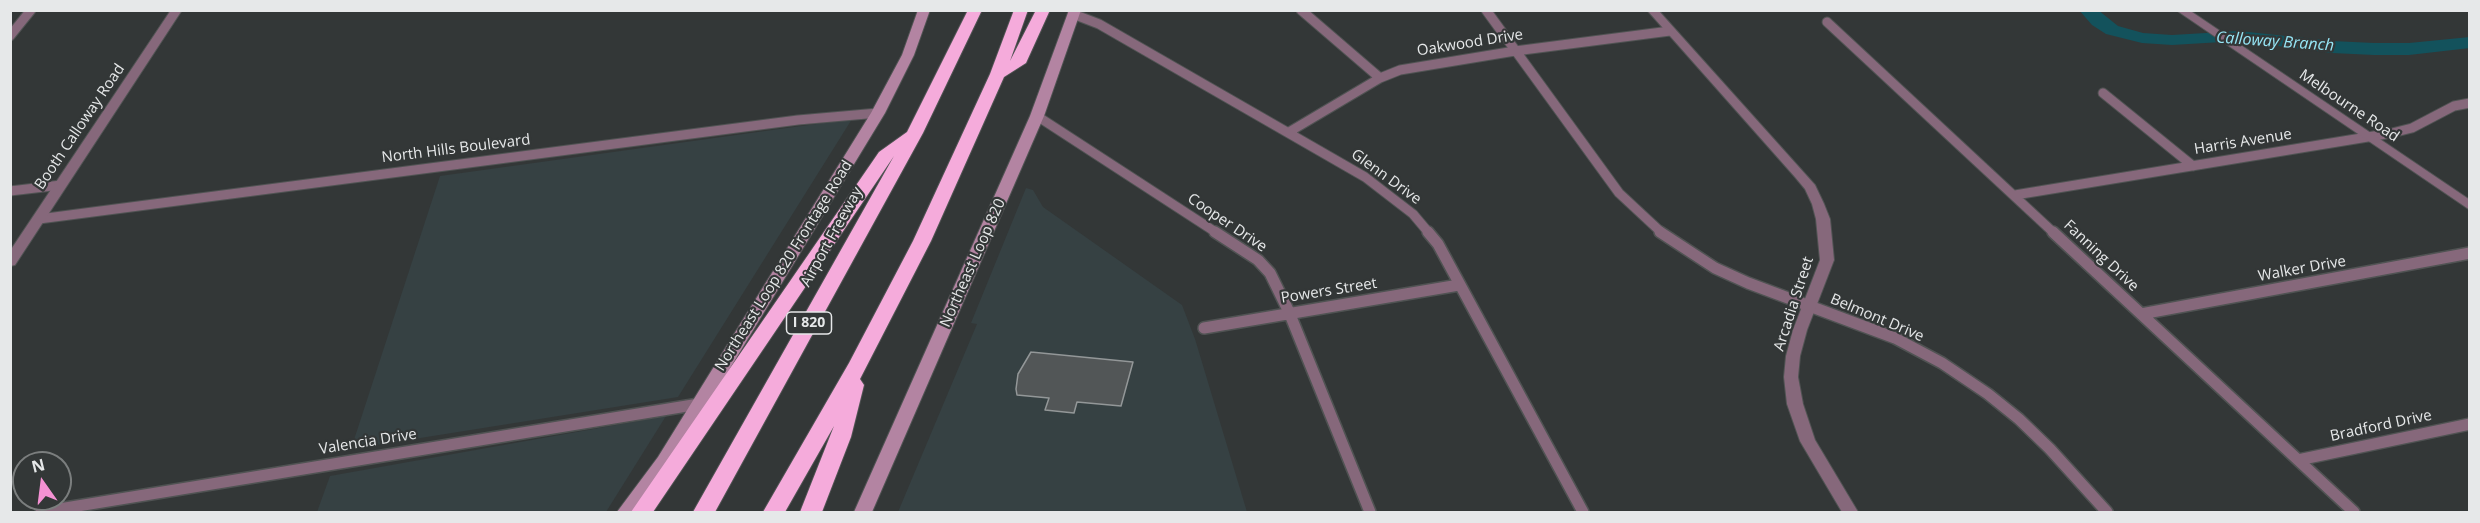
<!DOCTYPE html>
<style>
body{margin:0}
#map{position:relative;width:2480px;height:523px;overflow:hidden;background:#333737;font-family:"Open Sans",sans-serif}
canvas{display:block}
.frame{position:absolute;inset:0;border:12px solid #e6e8e9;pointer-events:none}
.north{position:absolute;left:12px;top:451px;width:60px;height:60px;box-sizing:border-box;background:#333737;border:2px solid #7b7e7e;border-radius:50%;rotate:346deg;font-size:16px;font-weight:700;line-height:24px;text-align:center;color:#e6e8e9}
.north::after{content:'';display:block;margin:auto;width:21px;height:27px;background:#f491d3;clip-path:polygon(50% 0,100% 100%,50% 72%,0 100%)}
</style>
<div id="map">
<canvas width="2480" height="523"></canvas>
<div class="frame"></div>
<div class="north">N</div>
</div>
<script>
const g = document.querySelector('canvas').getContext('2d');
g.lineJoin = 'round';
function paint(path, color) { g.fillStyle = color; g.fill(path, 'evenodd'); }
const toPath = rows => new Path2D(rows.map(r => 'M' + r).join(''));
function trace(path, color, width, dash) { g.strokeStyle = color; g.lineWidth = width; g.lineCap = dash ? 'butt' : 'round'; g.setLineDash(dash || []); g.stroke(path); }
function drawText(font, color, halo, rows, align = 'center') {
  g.font = font + ' "Open Sans",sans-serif'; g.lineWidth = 4.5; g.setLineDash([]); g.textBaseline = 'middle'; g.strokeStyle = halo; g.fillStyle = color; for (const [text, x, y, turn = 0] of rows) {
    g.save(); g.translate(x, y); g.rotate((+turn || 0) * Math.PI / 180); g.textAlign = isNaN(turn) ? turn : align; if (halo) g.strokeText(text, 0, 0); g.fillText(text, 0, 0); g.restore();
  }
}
const built = toPath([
 [852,119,678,397,351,449,440,176],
 [1026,188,1033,190,1043,207,1182,305,1195,339,1247,512,898,512,977,324,971,323],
 [666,416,606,512,317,512,330,476]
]);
const river = toPath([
 [2079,10,2098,10,2118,26,2143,33,2172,35,2239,31,2332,41,2374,43,2409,43,2470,37,2470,48,2409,55,2374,55,2332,53,2239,41,2172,45,2142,43,2106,34,2092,25,2079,10]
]);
const building = toPath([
 [1031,352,1133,362,1121,406,1077,402,1074,413,1045,410,1049,398,1017,395,1016,389,1018,374,1031,352]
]);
const minorFar1 = toPath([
 [1301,10,1380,78],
 [1486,10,1619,193,1662,233],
 [1073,14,1099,24,1365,177,1413,214,1429,233],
 [1827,22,2054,233],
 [10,36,31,10],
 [2103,93,2193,166],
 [1037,116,1217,233],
 [1289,132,1380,78,1400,70,1515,51,1670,31],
 [10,191,61,185],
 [2015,195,2392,133,2412,128,2454,106,2470,103],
 [39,219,798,120,878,113]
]);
const minor = toPath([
 [1215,232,1258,260,1270,273,1289,312,1370,512],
 [1428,232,1438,244,1583,512],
 [1660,232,1715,268,1748,283,1895,338,1942,363,1988,394,2019,419,2050,449,2107,512],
 [2053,232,2354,512],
 [2141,314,2470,253],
 [1204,328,1459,285],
 [2298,460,2470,424],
 [41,512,699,404]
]);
const tertiary = toPath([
 [171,10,182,10,15,265,10,266,10,251,171,10],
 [1647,10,1658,10,1815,185,1824,204,1830,219,1834,260,1807,330,1800,356,1798,377,1803,404,1815,440,1858,512,1842,512,1800,441,1787,404,1784,377,1786,356,1793,330,1820,260,1816,219,1812,204,1805,189,1795,177,1647,10],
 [2176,10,2189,10,2470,200,2470,210,2176,10]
]);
const secondary = toPath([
 [918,10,930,10,914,55,885,113,670,467,636,512,617,512,658,457,871,113,902,55,918,10],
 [1069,10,1081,10,1044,116,872,512,854,512,1030,116,1069,10]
]);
const motorway = toPath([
 [968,10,982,10,923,133,715,512,693,512,894,156,653,512,631,512,879,152,907,132,968,10],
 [1014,10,1028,10,1010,61,1036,10,1050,10,1026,63,1004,77,931,241,860,379,864,385,851,437,822,512,800,512,834,426,785,512,763,512,849,363,913,241,990,74,1014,10]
]);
const shields = [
 [809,323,45]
];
const shieldNames = [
 ["I 820",809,323]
];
const streetNames = [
 ["Oakwood Drive",1470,43,-9],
 ["Melbourne Road",2349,106,34],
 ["Booth Calloway Road",80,127,-56],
 ["Harris Avenue",2243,142,-9],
 ["North Hills Boulevard",456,149,-7],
 ["Glenn Drive",1386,177,36],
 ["Cooper Drive",1227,223,34],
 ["Airport Freeway",832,237,-61],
 ["Fanning Drive",2101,256,43],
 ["Northeast Loop 820",973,263,-66],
 ["Northeast Loop 820 Frontage Road",784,266,-58],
 ["Walker Drive",2302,269,-10],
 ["Powers Street",1329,291,-9],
 ["Arcadia Street",1794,304,-72],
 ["Belmont Drive",1877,318,23],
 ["Bradford Drive",2381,426,-12],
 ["Valencia Drive",368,442,-9]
];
const waterNames = [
 ["Calloway Branch",2275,42,4]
];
paint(built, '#364143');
paint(river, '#13525c');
paint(building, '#525657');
trace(building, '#939798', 1.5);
trace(minorFar1, '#505353', 11);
trace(minor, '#505353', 14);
trace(tertiary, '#505353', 2);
trace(secondary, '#505353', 2);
trace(motorway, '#505353', 2);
trace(minorFar1, '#86687b', 9);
trace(minor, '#86687b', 11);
paint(tertiary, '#86687b');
paint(secondary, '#b384a2');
paint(motorway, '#f5abdb');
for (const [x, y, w] of shields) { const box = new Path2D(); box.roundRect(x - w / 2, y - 11, w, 22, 4.5); g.fillStyle = '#333737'; g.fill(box); trace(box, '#e6e8e9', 1.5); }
drawText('bold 14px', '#e6e8e9', null, shieldNames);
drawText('15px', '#e6e8e9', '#333737', streetNames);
drawText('italic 16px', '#96e6f6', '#333737', waterNames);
</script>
